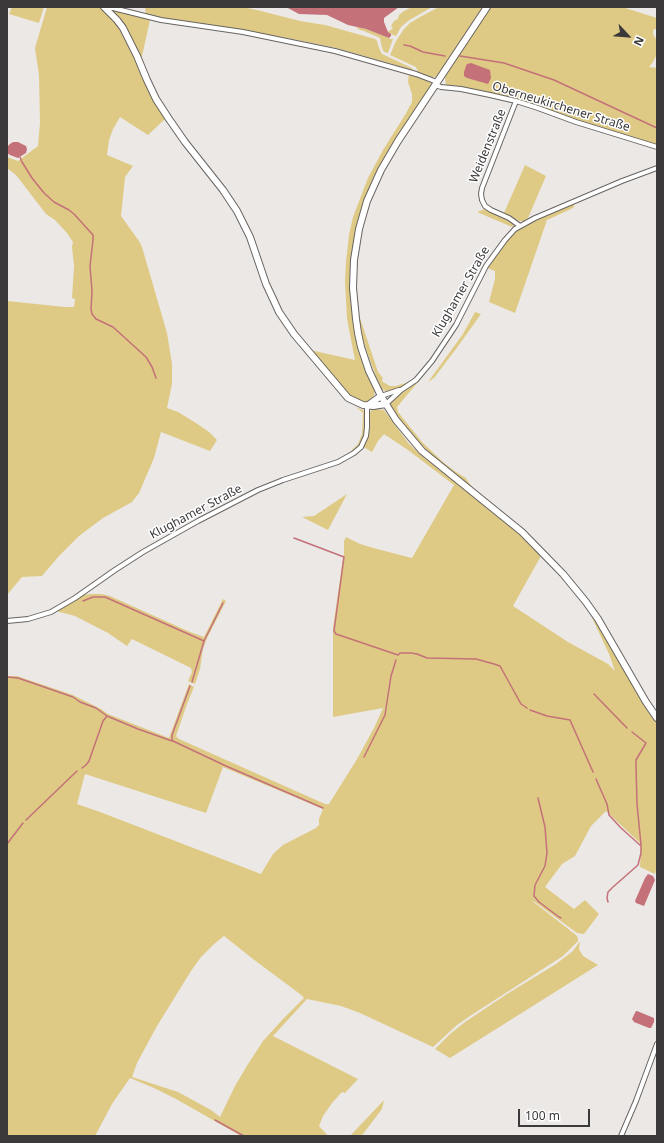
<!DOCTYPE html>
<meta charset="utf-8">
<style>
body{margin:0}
#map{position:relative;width:664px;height:1143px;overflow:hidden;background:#ece8e6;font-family:"Noto Sans",sans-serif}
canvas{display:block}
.frame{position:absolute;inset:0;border:8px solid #3b3939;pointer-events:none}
.north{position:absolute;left:608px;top:16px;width:40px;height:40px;-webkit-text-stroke:3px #fff;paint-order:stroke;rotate:116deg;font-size:11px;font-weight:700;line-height:16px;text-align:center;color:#3b3939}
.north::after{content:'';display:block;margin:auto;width:14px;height:18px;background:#3b3939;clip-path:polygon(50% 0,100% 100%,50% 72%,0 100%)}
.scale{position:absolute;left:518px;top:1109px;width:72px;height:18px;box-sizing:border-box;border:2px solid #3b3939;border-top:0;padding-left:5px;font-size:12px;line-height:14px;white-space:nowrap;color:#3b3939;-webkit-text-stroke:3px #fff;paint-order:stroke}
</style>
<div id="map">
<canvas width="664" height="1143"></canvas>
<div class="frame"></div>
<div class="north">N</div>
<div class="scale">100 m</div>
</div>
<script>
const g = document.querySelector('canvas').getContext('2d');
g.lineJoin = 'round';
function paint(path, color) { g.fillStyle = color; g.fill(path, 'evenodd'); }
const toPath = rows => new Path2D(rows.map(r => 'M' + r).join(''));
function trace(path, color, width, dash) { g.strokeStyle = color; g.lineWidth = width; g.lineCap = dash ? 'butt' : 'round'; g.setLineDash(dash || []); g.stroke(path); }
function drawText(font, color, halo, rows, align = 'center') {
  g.font = font + ' "Noto Sans",sans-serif'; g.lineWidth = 3; g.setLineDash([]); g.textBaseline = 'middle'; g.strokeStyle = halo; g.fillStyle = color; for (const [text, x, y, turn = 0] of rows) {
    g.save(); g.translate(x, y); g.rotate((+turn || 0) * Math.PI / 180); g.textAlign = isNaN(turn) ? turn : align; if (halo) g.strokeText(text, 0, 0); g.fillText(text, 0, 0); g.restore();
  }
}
const green = toPath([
 [12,7,44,7,39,23,9,14],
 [47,7,99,7,108,13,123,34,166,118,148,135,120,117,113,129,109,140,107,155,133,166,125,177,121,216,139,241,142,247,167,333,172,364,172,384,167,408,178,412,196,423,209,432,217,440,210,451,161,432,154,458,139,493,132,502,103,518,79,536,59,556,42,576,22,577,7,595,7,301,65,307,74,307,75,299,72,298,74,266,72,247,73,242,67,233,55,220,46,214,16,175,7,168,7,157,18,161,38,146,40,123,39,75,35,48],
 [145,7,243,7,261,11,300,21,325,25,375,39,377,41,379,48,382,54,412,68,413,70,336,48,282,37,146,15],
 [412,7,432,7,408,21,401,27,396,36,391,34,388,32,393,28,391,26,394,21,398,19,399,15,404,11],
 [439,7,485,7,437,76,434,77,430,77,418,72,416,67,390,55,396,41,404,29,410,23,420,17],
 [491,7,622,7,657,18,657,29,654,29,653,32,653,34,657,41,657,54,653,62,649,67,657,68,657,145,589,124,525,102,507,96,459,86,446,85,445,78,447,73],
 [112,10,116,10,150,20,141,61],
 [357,27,366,29,389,38,390,39,393,39,388,53,384,52,382,48,380,38,364,31,360,30,357,28],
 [409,74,430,81,431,84,431,87,400,131,372,180,356,228,353,248,350,284,353,325,357,343,362,362,375,391,373,398,369,401,360,401,350,396,310,350,355,360,347,319,345,281,346,262,349,235,353,217,368,178,383,150,405,115,412,102,412,94,408,82],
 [525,165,546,176,528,218,524,221,519,221,504,213],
 [574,204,574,207,571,209,547,220,515,313,489,302,495,279,495,271,487,268,502,246,518,229,535,220],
 [485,209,510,221,514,225,512,227,477,212],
 [358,312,378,372,383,378,382,380,383,382,390,386,396,386,409,382,405,385,394,390,387,392,382,389,377,379,368,355,362,336],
 [475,312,481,314,456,349,434,378,428,382,463,334],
 [423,376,397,407,398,412,422,442,443,462,456,472,466,478,469,483,476,491,436,459,414,438,398,417,391,406,391,402,395,398,411,387],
 [356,407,369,413,372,410,377,409,384,410,409,444,427,460,468,491,525,537,542,554,513,606,568,642,608,664,615,671,609,654,588,609,595,620,657,722,657,865,655,874,640,867,641,844,606,811,591,826,575,856,562,864,545,887,574,909,585,900,599,914,584,934,577,933,535,902,531,900,576,935,578,938,578,941,563,956,470,1016,457,1025,433,1047,360,1013,341,1006,307,999,273,1036,358,1079,345,1093,342,1092,332,1103,323,1116,319,1126,328,1136,241,1136,176,1099,154,1088,130,1078,112,1104,95,1136,7,1136,7,676,17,676,73,695,101,709,108,714,169,738,189,684,194,687,187,704,177,733,176,736,179,739,271,780,325,804,329,804,357,759,374,728,383,708,333,717,333,628,343,558,344,554,344,541,346,537,360,544,377,549,412,558,454,485,408,450,384,434,378,441,372,452,360,445,352,453,346,456,358,444,362,434,363,413],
 [223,767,323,809,319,819,319,825,316,828,283,845,273,854,261,874,100,812,77,804,85,774,206,813],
 [224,936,253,959,300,994,304,998,283,1019,263,1041,248,1064,235,1086,220,1117,211,1110,178,1092,132,1077,137,1063,157,1026,191,971,201,957,214,944],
 [347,494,328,530,302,517,314,516],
 [91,594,101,594,110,596,190,632,204,637,223,599,226,601,207,638,203,649,200,669,195,684,188,681,192,672,191,668,132,639,127,646,108,633,75,616,56,611,83,595],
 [580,941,579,949,583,956,598,965,450,1058,435,1049,450,1034,465,1022,507,994,556,964,573,951],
 [384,1100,382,1109,363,1134,361,1136,350,1136]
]);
const water = toPath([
 [286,7,399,7,384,18,384,22,388,32,391,34,391,36,389,38,366,29,348,25,327,15,299,14],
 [471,63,490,70,491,78,488,84,467,78,464,76,464,72,466,66,467,64],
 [13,142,18,142,26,146,27,149,26,153,18,158,10,155,7,153,7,147,10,144],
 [648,874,653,876,655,880,644,906,636,903,635,901,645,878],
 [636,1011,637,1011,654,1018,654,1022,651,1028,649,1028,634,1022,632,1019]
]);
const stream = toPath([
 [404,45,410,46,423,52,445,56],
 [460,56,504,63,554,80,657,128],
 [20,157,22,162,32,178,44,193,54,202,69,210,74,214,93,235,93,240,90,266,92,291,91,309,92,314,96,319,113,327,146,357,152,367,156,378],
 [294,538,344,557,334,631,336,634,398,655,400,653,411,653,417,654,427,658,476,659,494,664,500,666,521,704,527,708],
 [83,601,93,597,105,597,204,641],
 [7,677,18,678,73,697,80,702,96,708,107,716,138,729,172,741],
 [192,682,204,641,223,603],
 [190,686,172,735,172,739,173,741,226,766,323,808],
 [594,694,627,728],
 [530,710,547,716,570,720,593,772],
 [632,732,646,743,636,760,636,766,637,804,641,845],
 [364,757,385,715,391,676,396,660],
 [82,768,86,765,89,761,103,721,107,716],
 [596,779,607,804,609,815,621,828,641,846,641,853,638,865,613,887,608,892,607,898,608,902],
 [538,798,545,827,547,853,545,866,535,885,534,896,539,902,559,917,561,918],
 [26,820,77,771],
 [7,844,23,823],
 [215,1120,244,1136]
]);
const street = toPath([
 [105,8,113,8,161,20,243,32,335,51,416,74,437,82],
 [435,85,441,87,461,89,490,95,516,101,538,108,576,122,657,147],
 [516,101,482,188,481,194,482,200,485,206,491,210,509,218,520,226],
 [381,396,399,390],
 [386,404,401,390,416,380,432,361,456,325,486,266,505,240,515,229,535,218,622,181,657,168],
 [7,621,28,619,51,612,75,598,115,570,143,552,198,521,258,490,283,480,338,462,354,453,361,447,366,436,367,427,367,406],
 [621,1136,636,1101,657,1044]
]);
const secondary = toPath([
 [104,7,117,20,123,28,137,56,147,80,156,99,169,119,185,142,223,190,237,211,250,237,266,284,274,301,279,312,294,334,348,398,363,405,373,406,386,404],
 [487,7,398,141,381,170,367,201,359,229,354,260,353,288,356,319,358,333,361,347,369,371,381,396,396,420,422,451,522,532,563,574,586,602,598,619,646,702,657,718],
 [367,406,381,396]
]);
const streetNames = [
 ["Oberneukirchener Straße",561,107,17],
 ["Weidenstraße",488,146,-68],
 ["Klughamer Straße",461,292,-60],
 ["Klughamer Straße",196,512,-28]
];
paint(green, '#deca84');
paint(water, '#c47179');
trace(stream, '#c47179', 1.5);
trace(street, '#676462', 6);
trace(secondary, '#676462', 8);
trace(street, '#fff', 4);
trace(secondary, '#fff', 6);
drawText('12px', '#3b3939', '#fff', streetNames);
</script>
